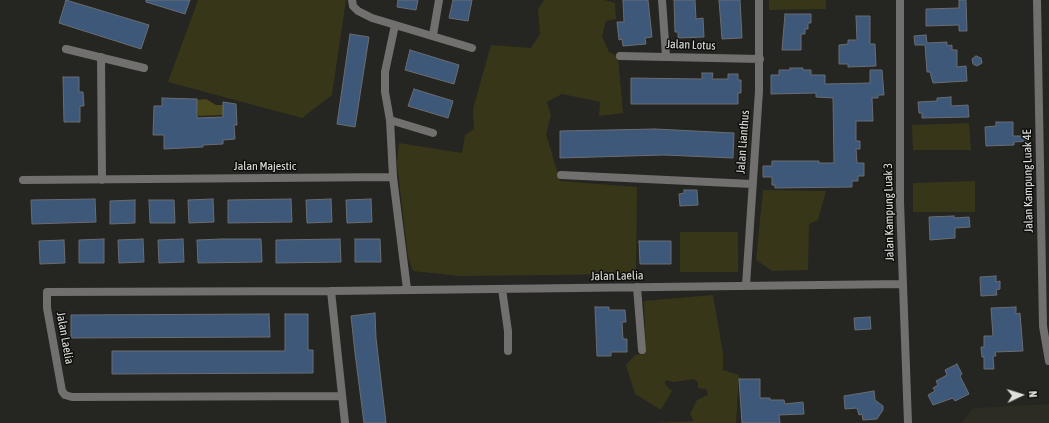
<!DOCTYPE html>
<style>
body{margin:0}
#map{position:relative;width:1049px;height:423px;overflow:hidden;background:#252521;font-family:"Asap Condensed",sans-serif}
canvas{display:block}
.north{position:absolute;left:1001px;top:375px;width:40px;height:40px;-webkit-text-stroke:3px #0e0e0c;paint-order:stroke;rotate:86deg;font-size:11px;font-weight:700;line-height:16px;text-align:center;color:#e0e0dc}
.north::after{content:'';display:block;margin:auto;width:14px;height:18px;background:#e0e0dc;clip-path:polygon(50% 0,100% 100%,50% 72%,0 100%)}
</style>
<div id="map">
<canvas width="1049" height="423"></canvas>
<div class="north">N</div>
</div>
<script>
const g = document.querySelector('canvas').getContext('2d');
g.lineJoin = 'round';
function paint(path, color) { g.fillStyle = color; g.fill(path, 'evenodd'); }
const toPath = rows => new Path2D(rows.map(r => 'M' + r).join(''));
function trace(path, color, width, dash) { g.strokeStyle = color; g.lineWidth = width; g.lineCap = dash ? 'butt' : 'round'; g.setLineDash(dash || []); g.stroke(path); }
function drawText(font, color, halo, rows, align = 'center') {
  g.font = font + ' "Asap Condensed",sans-serif'; g.lineWidth = 3; g.setLineDash([]); g.textBaseline = 'middle'; g.strokeStyle = halo; g.fillStyle = color; for (const [text, x, y, turn = 0] of rows) {
    g.save(); g.translate(x, y); g.rotate((+turn || 0) * Math.PI / 180); g.textAlign = isNaN(turn) ? turn : align; if (halo) g.strokeText(text, 0, 0); g.fillText(text, 0, 0); g.restore();
  }
}
const built = toPath([
 [1049,404,1049,423,961,423,973,408]
]);
const green = toPath([
 [198,0,346,0,332,95,302,118,168,82],
 [544,0,604,0,615,3,616,19,606,21,602,36,609,52,618,57,623,113,599,116,600,102,562,94,547,102,551,115,546,134,560,181,637,187,636,274,460,276,413,271,408,257,397,163,399,143,462,153,465,135,474,129,473,109,491,45,531,48,540,34,538,9],
 [769,0,826,0,826,9,769,10],
 [969,123,971,150,913,150,912,125],
 [975,181,975,212,913,212,913,183],
 [763,190,826,191,818,220,809,224,808,270,772,271,756,260],
 [680,232,738,232,738,272,680,272],
 [713,295,723,353,723,370,739,375,736,423,653,423,694,421,690,414,697,400,708,395,706,389,698,388,698,382,693,379,674,382,666,380,665,384,672,391,661,410,635,394,626,365,635,355,646,353,644,301]
]);
const water = toPath([
 [206,99,216,105,223,105,223,115,198,116,197,100]
]);
const building = toPath([
 [66,0,149,25,141,49,59,23,66,0],
 [146,0,190,0,185,14,146,2,146,0],
 [398,0,418,0,416,10,397,7,398,0],
 [453,0,472,0,468,21,449,18,453,0],
 [623,0,648,0,652,37,645,38,646,44,623,46,622,39,619,40,617,22,624,22,623,0],
 [674,0,695,0,696,19,703,18,704,37,678,38,678,32,675,32,674,0],
 [719,0,740,0,742,38,722,39,719,0],
 [959,0,966,0,967,31,959,31,959,25,926,26,926,9,959,8,959,0],
 [785,14,811,14,811,23,808,23,808,29,805,29,805,34,801,34,801,50,782,50,785,14],
 [856,16,870,16,870,44,875,44,876,66,848,67,848,64,839,64,839,45,848,44,848,40,857,40,856,16],
 [350,34,369,37,355,127,337,124,350,34],
 [926,35,927,43,947,42,947,46,952,45,952,50,957,50,957,67,966,66,967,81,933,83,930,72,927,72,925,45,915,45,914,36,926,35],
 [410,50,459,65,454,84,405,70,410,50],
 [976,56,981,58,982,63,977,66,973,64,972,59,976,56],
 [790,68,803,68,803,70,811,70,811,75,825,75,825,84,870,83,870,70,882,70,884,95,878,95,878,98,872,98,873,121,856,121,856,141,860,141,860,149,856,149,857,163,864,163,864,176,858,176,858,181,852,181,852,187,775,188,775,185,772,185,772,177,763,177,763,166,772,166,772,161,819,161,819,163,834,163,833,98,816,97,816,93,771,94,771,75,779,75,779,70,790,70,790,68],
 [702,73,713,73,712,79,728,79,728,74,738,74,738,80,741,80,741,93,738,93,738,104,631,104,631,78,702,79,702,73],
 [63,77,79,77,79,92,83,92,84,106,80,106,80,122,64,122,63,77],
 [414,89,453,101,448,118,408,106,414,89],
 [951,97,951,106,968,105,969,117,922,118,922,113,919,113,918,102,937,101,937,98,951,97],
 [162,98,197,99,197,118,223,117,223,102,236,104,237,125,234,125,235,139,223,140,223,144,203,145,203,147,164,149,164,135,153,135,154,106,162,106,162,98],
 [996,122,1013,122,1013,136,1028,136,1029,141,1014,142,1014,145,986,146,985,127,996,126,996,122],
 [655,129,734,133,733,158,664,155,560,158,560,131,655,129],
 [684,190,697,190,698,205,680,206,679,194,684,193,684,190],
 [95,199,96,222,32,224,31,200,95,199],
 [213,199,214,222,189,223,188,200,213,199],
 [291,199,292,222,228,223,228,200,291,199],
 [331,199,332,222,307,223,306,200,331,199],
 [371,199,372,222,347,223,346,200,371,199],
 [135,200,135,223,110,224,110,201,135,200],
 [149,200,174,200,175,223,150,223,149,200],
 [954,216,954,218,969,217,970,227,955,228,955,238,930,240,929,217,954,216],
 [104,239,104,263,79,263,79,240,104,239],
 [143,239,144,262,119,263,118,240,143,239],
 [183,239,184,262,159,263,158,240,183,239],
 [222,239,261,239,262,262,198,263,197,240,222,239],
 [340,239,341,262,276,263,276,240,340,239],
 [355,239,380,239,381,262,355,262,355,239],
 [64,240,65,263,40,264,39,241,64,240],
 [639,241,671,241,671,264,640,264,639,241],
 [996,276,996,282,1000,281,1000,289,996,290,997,295,981,296,980,277,996,276],
 [595,307,609,307,609,310,625,310,626,322,622,322,623,339,627,339,627,352,611,352,611,356,597,356,595,307],
 [1016,307,1016,314,1020,313,1023,351,995,352,996,356,993,356,994,369,984,369,984,357,982,357,981,347,984,347,984,336,993,336,991,308,1016,307],
 [375,313,376,338,386,423,364,423,355,353,351,316,375,313],
 [269,314,270,337,71,338,71,315,269,314],
 [285,314,308,314,308,350,313,350,313,373,112,374,112,351,285,351,285,314],
 [870,317,871,329,855,330,854,318,870,317],
 [957,364,962,374,960,376,969,394,955,401,953,398,933,405,928,395,935,391,933,388,938,385,936,381,947,375,945,370,957,364],
 [739,379,760,379,760,398,770,398,770,400,784,400,785,404,803,402,804,414,779,415,780,423,742,423,739,379],
 [874,391,875,400,883,406,883,410,877,419,863,420,862,414,859,415,857,408,845,409,844,396,874,391]
]);
const minor = toPath([
 [352,0,353,6,358,11,372,18,472,48],
 [662,0,666,56],
 [900,0,900,202,908,423],
 [1037,0,1043,326,1049,361],
 [433,35,439,0],
 [66,49,144,68],
 [620,56,760,59],
 [101,57,102,180],
 [390,120,433,133],
 [561,175,752,184],
 [393,177,390,120,385,92,385,72,395,25],
 [23,180,393,177,407,289],
 [746,285,759,91,759,0],
 [637,287,642,350],
 [502,289,508,331,508,351],
 [331,291,345,423],
 [341,396,72,397,65,395,62,391,47,308,47,292,331,291,902,284]
]);
const streetNames = [
 ["Jalan Lotus",691,45,2],
 ["Jalan Lianthus",743,142,-86],
 ["Jalan Majestic",265,166],
 ["Jalan Kampung Luak 4E",1028,181,-91],
 ["Jalan Kampung Luak 3",889,212,-91],
 ["Jalan Laelia",617,276,-1],
 ["Jalan Laelia",65,338,80]
];
paint(built, '#2d2c22');
paint(green, '#383619');
paint(water, '#4a471a');
paint(building, '#3e587a');
trace(building, '#6a6d72', 1);
trace(minor, '#71706e', 8);
drawText('12px', '#e0e0dc', '#0e0e0c', streetNames);
</script>
